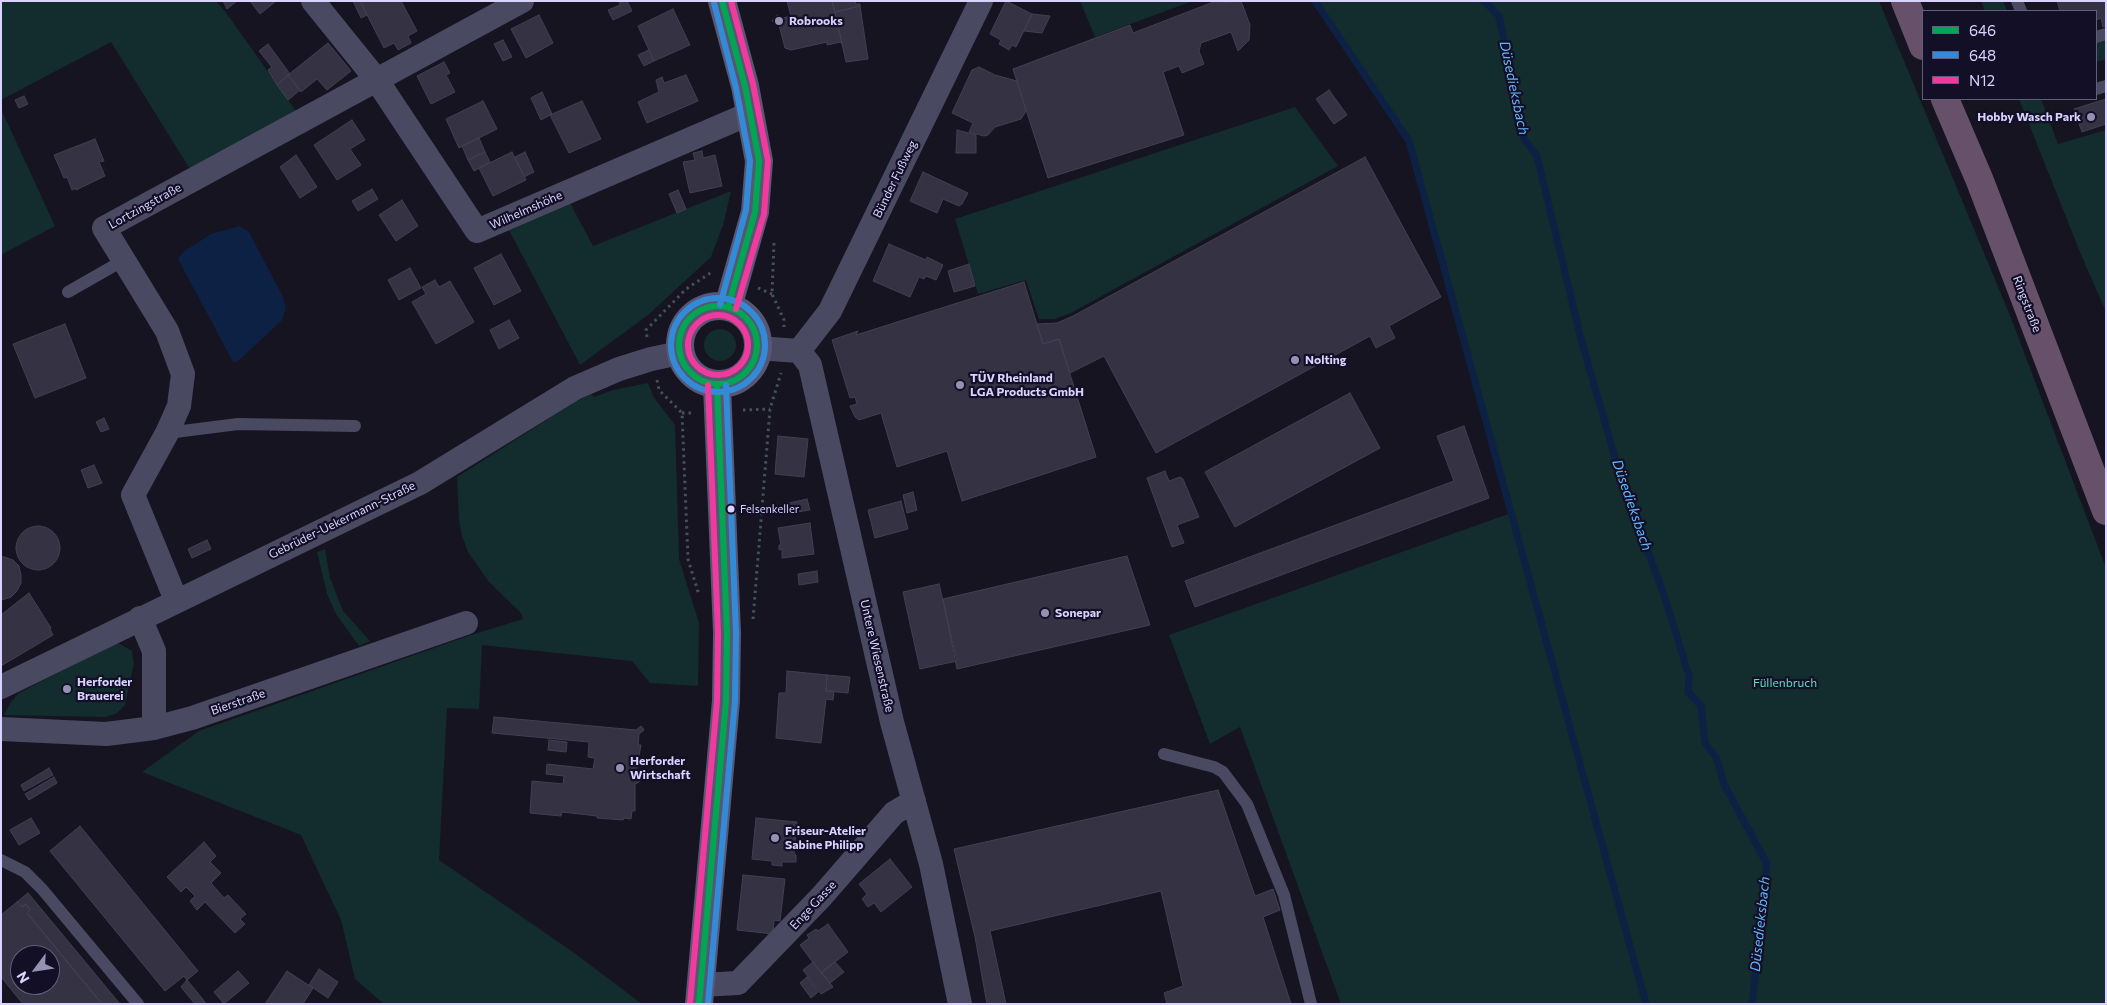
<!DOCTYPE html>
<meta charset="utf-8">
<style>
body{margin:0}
#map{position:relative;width:2107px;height:1005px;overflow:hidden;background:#161421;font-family:Commissioner,sans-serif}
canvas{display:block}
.frame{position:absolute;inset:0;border:2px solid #d9d4ff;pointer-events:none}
.legend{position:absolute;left:1922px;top:10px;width:175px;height:90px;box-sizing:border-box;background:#130f26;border:1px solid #625e7d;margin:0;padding:6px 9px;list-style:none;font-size:15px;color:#d9d4ff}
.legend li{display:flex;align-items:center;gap:10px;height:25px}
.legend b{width:25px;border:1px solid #625e7d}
.north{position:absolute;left:10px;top:945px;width:50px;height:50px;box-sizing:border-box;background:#130f26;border:1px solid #625e7d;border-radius:50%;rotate:239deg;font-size:14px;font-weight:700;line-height:20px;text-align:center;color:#d9d4ff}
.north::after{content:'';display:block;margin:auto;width:18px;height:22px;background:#9591b1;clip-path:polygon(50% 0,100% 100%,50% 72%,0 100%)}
</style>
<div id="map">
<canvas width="2107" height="1005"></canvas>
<div class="frame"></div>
<ul class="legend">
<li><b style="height:6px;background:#00a651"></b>646</li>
<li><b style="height:6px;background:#338bd7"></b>648</li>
<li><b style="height:6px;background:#f13a9d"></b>N12</li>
</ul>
<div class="north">N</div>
</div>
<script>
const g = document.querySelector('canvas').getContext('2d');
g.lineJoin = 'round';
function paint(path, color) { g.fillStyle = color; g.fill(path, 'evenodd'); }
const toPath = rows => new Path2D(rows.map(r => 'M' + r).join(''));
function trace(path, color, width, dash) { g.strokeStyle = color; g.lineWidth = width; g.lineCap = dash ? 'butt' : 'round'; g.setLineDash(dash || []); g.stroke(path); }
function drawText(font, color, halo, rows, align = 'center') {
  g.font = font + ' Commissioner,sans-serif'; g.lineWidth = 4.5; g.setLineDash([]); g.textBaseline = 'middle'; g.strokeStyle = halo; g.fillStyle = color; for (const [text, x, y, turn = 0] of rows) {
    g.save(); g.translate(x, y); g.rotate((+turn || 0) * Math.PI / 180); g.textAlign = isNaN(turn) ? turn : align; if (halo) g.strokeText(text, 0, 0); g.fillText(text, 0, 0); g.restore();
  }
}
const green = toPath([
 [1,1,216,1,227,14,298,114,193,174,111,42,1,100],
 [1080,1,1193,1,1095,37],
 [1312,1,1879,1,2009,313,2106,568,2106,1004,1341,1004,1240,727,1210,744,1169,635,1514,512,1410,140],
 [1981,1,2003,1,2007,11,1985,11],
 [2106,40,2106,59,2096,62,2096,43],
 [2019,99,2041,99,2058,144,2106,130,2106,312,2082,257],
 [1295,107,1338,166,1071,313,1055,319,1039,319,1026,280,978,294,955,219],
 [1,109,55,226,1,255],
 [731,191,723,225,711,257,648,315,580,365,509,230,569,201,593,246],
 '704 345a16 16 0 1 1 32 0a16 16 0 1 1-32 0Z',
 [648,383,653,396,675,425,679,559,699,623,698,686,650,683,632,661,482,645,479,709,447,708,439,860,573,952,642,1004,384,1004,355,979,341,920,301,835,142,772,199,731,471,635,523,619,521,613,489,582,468,552,462,536,459,520,457,477,575,402,591,394,594,397,613,390],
 [325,549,330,578,343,611,370,641,359,646,336,614,327,594,317,552],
 [116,642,132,651,134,664,125,705,117,713,106,717,4,715,10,703,19,693]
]);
const water = toPath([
 [240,226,249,232,283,297,286,309,282,320,237,362,233,362,178,259,183,252,211,234]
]);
const stream = toPath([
 [1315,1,1409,141,1646,1004],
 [1484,1,1499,16,1524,139,1537,156,1582,343,1624,488,1664,595,1689,676,1688,692,1701,706,1705,743,1717,759,1724,784,1767,864,1752,1004]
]);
const building = toPath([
 [223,1,237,1,227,9,223,1],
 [250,1,276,1,260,14,250,1],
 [353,1,361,1,367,15,361,18,353,1],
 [360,1,401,1,417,31,408,36,411,43,398,50,394,43,384,48,360,1],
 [619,1,627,1,632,11,613,20,608,10,620,5,619,1],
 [787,1,832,1,843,46,841,42,827,45,827,42,791,50,785,48,779,25,772,21,777,15,783,18,791,16,787,1],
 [832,1,855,1,856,4,860,4,860,6,835,12,832,1],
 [1006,1,1032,14,1016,47,1012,45,1009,50,999,44,1001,40,990,34,1006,1],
 [1216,1,1220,3,1241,1,1250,25,1249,40,1238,51,1231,32,1201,43,1199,51,1204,64,1182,73,1179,66,1163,72,1184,135,1048,178,1013,69,1130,25,1133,33,1216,1],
 [2057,1,2106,1,2106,26,2103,27,2101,18,2096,20,2096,11,2060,11,2057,1],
 [860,6,868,59,846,62,835,12,860,6],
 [673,9,690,45,654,61,638,26,673,9],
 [1032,14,1050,16,1042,33,1024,31,1032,14],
 [539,15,553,43,526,58,511,29,539,15],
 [503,40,512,57,503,61,494,44,503,40],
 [328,43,351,71,327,90,317,79,301,92,288,75,328,43],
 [268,44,290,74,277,85,268,70,272,67,259,51,268,44],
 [649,50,654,61,644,66,638,55,649,50],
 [444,62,450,73,446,75,455,92,431,104,417,76,444,62],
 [979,67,995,75,1017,81,1026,111,1021,119,995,127,988,135,984,136,969,132,973,123,952,113,972,70,979,67],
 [288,75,300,90,288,100,277,85,288,75],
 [686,75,698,101,647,123,638,102,659,92,656,80,662,77,664,83,686,75],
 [1329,90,1347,115,1334,124,1316,99,1329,90],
 [542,92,552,114,541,120,531,98,542,92],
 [24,96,28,104,19,108,15,100,24,96],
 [2106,99,2106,124,2082,132,2074,109,2106,99],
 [483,101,497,129,459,148,446,119,483,101],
 [582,101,601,139,569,153,550,115,582,101],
 [352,120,365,140,350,149,361,165,337,180,314,145,352,120],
 [957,130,976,135,976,153,956,153,957,130],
 [479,138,485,152,468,160,462,146,479,138],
 [95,139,104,161,99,162,105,176,76,190,76,188,72,190,67,177,64,178,54,155,95,139],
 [702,151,703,158,715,155,722,186,690,193,683,162,695,160,693,153,702,151],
 [485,152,490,162,474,171,468,160,485,152],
 [512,152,526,180,493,196,479,168,512,152],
 [525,152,534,172,524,177,515,157,525,152],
 [296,155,317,187,300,198,280,167,296,155],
 [1365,157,1441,297,1389,326,1395,338,1376,348,1370,336,1156,453,1104,356,1070,373,1059,339,1043,344,1037,324,1057,323,1073,316,1365,157],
 [923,172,968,193,962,204,959,206,943,199,937,213,910,201,923,172],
 [372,189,378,199,358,211,352,201,372,189],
 [678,190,686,209,677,213,669,194,678,190],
 [402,200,418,226,396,241,379,215,402,200],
 [889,244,926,260,927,257,943,265,936,280,926,276,924,279,919,277,910,297,873,281,889,244],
 [501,254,521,291,494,305,474,268,501,254],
 [969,264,975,286,954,292,948,271,969,264],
 [410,268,421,288,399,300,388,280,410,268],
 [435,280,439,287,450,281,474,322,436,344,412,302,426,294,422,287,435,280],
 [1024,282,1043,344,1059,339,1096,457,962,501,947,451,897,467,881,413,859,420,855,417,850,406,857,404,855,397,850,398,832,340,858,331,856,335,1024,282],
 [509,320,519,338,499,349,490,330,509,320],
 [65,324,86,378,35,398,13,344,65,324],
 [1350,393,1380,448,1235,527,1205,472,1350,393],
 [104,418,109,429,101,432,96,422,104,418],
 [1464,426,1489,498,1195,607,1185,581,1454,481,1437,436,1464,426],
 [778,436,808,439,804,477,775,474,778,436],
 [94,465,102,483,88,488,81,470,94,465],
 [1165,471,1169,481,1180,477,1183,479,1199,517,1177,525,1184,543,1172,547,1147,478,1165,471],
 [913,492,917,510,907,513,903,495,913,492],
 [807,499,810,510,791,513,789,503,807,499],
 [901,501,908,529,875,538,868,510,901,501],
 [810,523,814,554,782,558,782,549,779,550,779,545,781,545,778,528,810,523],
 '16 548a22 22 0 1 1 44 0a22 22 0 1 1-44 0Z',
 [207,540,211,549,192,558,188,549,207,540],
 [1,556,13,560,19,566,21,575,21,583,17,591,11,597,2,600,1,556],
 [1127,556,1150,625,957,669,943,599,1127,556],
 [817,571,818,582,799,585,798,574,817,571],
 [939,584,957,661,920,669,903,592,939,584],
 [29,593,51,628,50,629,53,635,1,666,1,615,29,593],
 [787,671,827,675,826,691,834,691,833,700,826,699,821,743,776,738,779,693,786,693,787,671],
 [827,675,850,677,848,693,826,691,827,675],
 [494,717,636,730,641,726,644,730,639,734,638,745,641,745,636,772,641,777,639,782,635,784,635,811,632,811,631,819,624,818,623,820,597,818,597,816,562,812,561,816,530,813,532,781,563,784,564,776,546,774,547,764,593,769,595,758,588,757,589,742,492,733,494,717],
 [549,740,567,742,566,752,548,750,549,740],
 [49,768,53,775,24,791,21,785,49,768],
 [54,777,57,783,29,800,25,794,54,777],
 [1218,790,1255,896,1273,889,1280,910,1263,917,1291,1004,1167,1004,1164,993,1183,986,1161,891,990,931,1006,1004,987,1004,975,937,954,849,1218,790],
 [31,818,40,833,19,845,10,830,31,818],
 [756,818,797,822,794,854,796,855,796,862,782,862,782,866,772,865,772,861,752,859,756,818],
 [80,826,198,971,187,980,184,976,165,991,50,851,80,826],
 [204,842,216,856,210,862,221,873,211,883,224,898,228,895,246,914,240,919,245,924,235,933,205,902,197,910,190,901,195,896,186,887,181,892,167,877,204,842],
 [890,859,912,887,881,912,874,903,868,907,862,899,867,894,859,884,890,859],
 [743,875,785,879,780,921,774,920,773,934,737,930,743,875],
 [28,893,120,1004,102,1004,27,913,30,910,26,904,22,907,17,902,28,893],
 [17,902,22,907,26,904,30,910,27,913,102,1004,23,1004,1,977,1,915,17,902],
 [20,955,50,955,50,985,20,985,20,955],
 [828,924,848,952,821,973,800,945,809,938,807,935,816,929,818,931,828,924],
 [813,962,833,987,821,994,803,970,813,962],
 [835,962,844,972,830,983,821,972,835,962],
 [319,969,338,982,328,998,309,985,319,969],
 [238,971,249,983,224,1004,214,992,238,971],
 [287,971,313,988,303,1004,265,1004,287,971],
 [807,977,818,992,811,998,800,983,807,977],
 [187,980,205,1002,204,1004,195,1004,181,987,187,980]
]);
const path = toPath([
 [774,243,772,294,784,320,784,327],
 [758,288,772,294],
 [647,337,646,330,686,289,709,274,711,271],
 [657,380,659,390,682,413,688,559,699,595],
 [743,410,770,409],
 [682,413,694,413],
 [753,619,770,409,781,373]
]);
const lane = toPath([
 [2017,1,2021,11],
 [2096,37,2106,34],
 [2096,89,2106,86],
 [68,292,124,260],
 [167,433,238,424,355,426],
 [1164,754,1214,767,1223,772,1247,804,1284,895,1311,1004],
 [1,860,25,872,42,889,138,1004]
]);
const street = toPath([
 [313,1,376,79,477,231,751,113],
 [757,348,799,351,810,365,892,722,931,864,960,1004],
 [799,351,830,311,981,1],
 [176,600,133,495,167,433,179,406,183,374,167,331,104,228,522,1],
 [140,618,154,651,154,728],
 [1,687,420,483,575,388,619,369,651,359,680,353],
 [1,729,106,734,154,728,192,718,466,623],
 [701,985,738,983,822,896,894,813,914,801]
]);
const secondary = toPath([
 [722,1,745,86,759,161,755,212,728,307],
 '680 345a39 39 0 1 1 78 0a39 39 0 1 1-78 0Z',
 [699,1004,726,701,727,633,717,385]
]);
const highway = toPath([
 [1905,1,1923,46],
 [1945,99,1980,181,2106,511]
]);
const bus1 = toPath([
 [722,1,745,86,759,161,755,212,728,307],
 '679 345a39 39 0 1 1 78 0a39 39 0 1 1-78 0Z',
 [699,1004,726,701,727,633,717,385]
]);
const bus2 = toPath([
 [714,3,736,88,750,161,746,210,720,305],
 '671 345a47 47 0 1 1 94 0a47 47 0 1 1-94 0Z',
 [708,1004,735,701,736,633,726,385]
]);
const bus3 = toPath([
 [731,1,753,84,768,161,764,214,736,309],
 '688 345a30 30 0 1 1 60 0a30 30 0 1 1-60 0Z',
 [690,1003,717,701,718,633,708,385]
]);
const markers = [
 [779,21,5,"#9591b1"],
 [2091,117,5,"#9591b1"],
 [1295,360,5,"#9591b1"],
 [960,385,5,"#9591b1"],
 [731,509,4.5,"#d9d4ff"],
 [1045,613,5,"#9591b1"],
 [67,689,5,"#9591b1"],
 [620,768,5,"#9591b1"],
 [775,838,5,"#9591b1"]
];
const busNames = [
 ["Felsenkeller",740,509]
];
const poiNames = [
 ["Robrooks",789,21],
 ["Hobby Wasch Park",2081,117,"right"],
 ["Nolting",1305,360],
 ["TÜV Rheinland",970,378],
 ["LGA Products GmbH",970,392],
 ["Sonepar",1055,613],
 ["Herforder",77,682],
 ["Brauerei",77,696],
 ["Herforder",630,761],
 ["Wirtschaft",630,775],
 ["Friseur-Atelier",785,831],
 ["Sabine Philipp",785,845]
];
const streetNames = [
 ["Bünder Fußweg",895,179,-64],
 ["Lortzingstraße",145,206,-29],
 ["Wilhelmshöhe",526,210,-24],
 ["Ringstraße",2027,304,69],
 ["Gebrüder-Uekermann-Straße",342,520,-26],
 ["Untere Wiesenstraße",877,656,77],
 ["Bierstraße",238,702,-19],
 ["Enge Gasse",813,905,-47]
];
const parkNames = [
 ["Füllenbruch",1785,683]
];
const waterNames = [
 ["Düsedieksbach",1514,88,78],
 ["Düsedieksbach",1632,505,71],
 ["Düsedieksbach",1760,924,-84]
];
paint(green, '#132c2d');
paint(water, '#0d2144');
trace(stream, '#0d2144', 7);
paint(building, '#343243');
trace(building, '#433f54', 1);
trace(path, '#44505f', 3, [2.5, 4]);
trace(lane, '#4a4962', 12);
trace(street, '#4a4962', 24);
trace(secondary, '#575674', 28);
trace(highway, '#67516a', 28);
trace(bus1, '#00a651', 6);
trace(bus2, '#338bd7', 6);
trace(bus3, '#f13a9d', 6);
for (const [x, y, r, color] of markers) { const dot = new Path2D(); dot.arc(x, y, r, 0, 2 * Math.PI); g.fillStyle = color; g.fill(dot); trace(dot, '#130f26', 2); }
drawText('11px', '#d9d4ff', '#130f26', busNames, 'left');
drawText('bold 12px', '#d9d4ff', '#130f26', poiNames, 'left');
drawText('12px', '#d9d4ff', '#130f26', streetNames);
drawText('12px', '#5fe0c0', '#130f26', parkNames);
drawText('italic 14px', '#62b6ff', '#130f26', waterNames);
</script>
